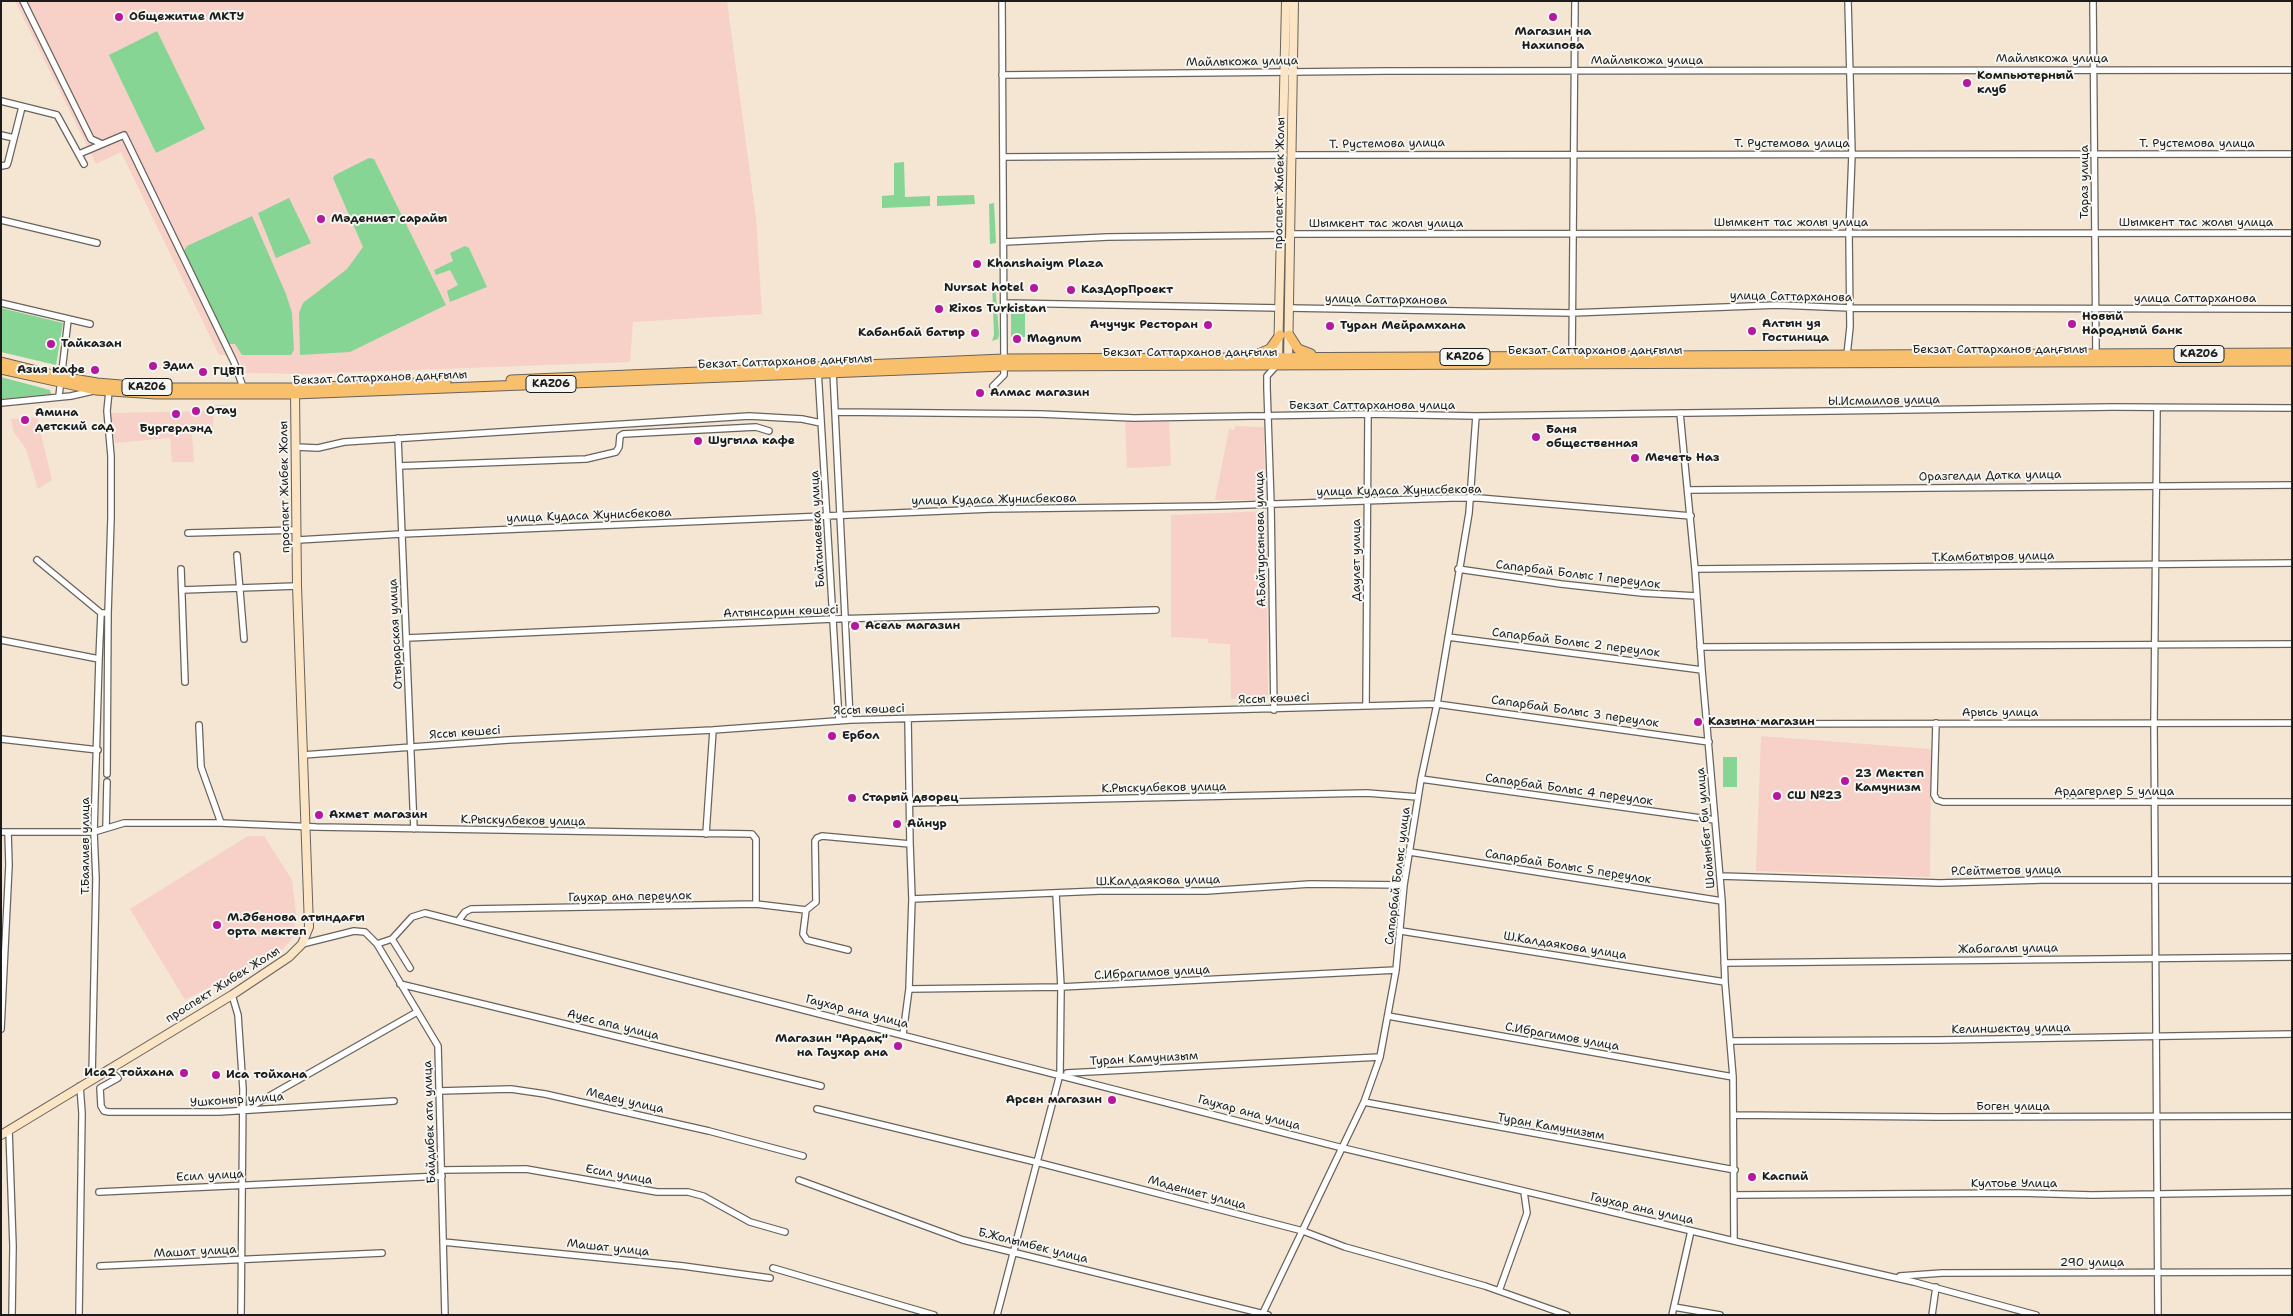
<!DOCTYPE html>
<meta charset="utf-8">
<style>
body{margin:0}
#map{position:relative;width:2293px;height:1316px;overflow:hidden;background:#f4e6d2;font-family:"Shantell Sans",sans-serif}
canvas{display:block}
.frame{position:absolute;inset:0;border:2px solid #1c1c1c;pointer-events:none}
</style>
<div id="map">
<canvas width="2293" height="1316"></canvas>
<div class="frame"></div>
</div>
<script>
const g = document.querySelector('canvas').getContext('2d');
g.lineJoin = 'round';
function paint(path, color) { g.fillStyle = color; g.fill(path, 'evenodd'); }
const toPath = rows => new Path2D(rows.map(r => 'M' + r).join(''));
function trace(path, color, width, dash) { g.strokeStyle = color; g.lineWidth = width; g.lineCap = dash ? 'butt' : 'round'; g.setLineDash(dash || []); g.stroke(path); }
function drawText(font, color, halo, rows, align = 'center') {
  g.font = font + ' "Shantell Sans",sans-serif'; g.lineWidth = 4; g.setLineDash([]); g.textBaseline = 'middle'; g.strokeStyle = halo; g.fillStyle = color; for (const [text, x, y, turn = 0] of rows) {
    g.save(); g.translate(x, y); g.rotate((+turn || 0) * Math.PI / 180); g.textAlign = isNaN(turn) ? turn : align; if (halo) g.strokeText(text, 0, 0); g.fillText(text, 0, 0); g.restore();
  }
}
const built = toPath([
 [15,1,727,1,756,218,762,314,633,322,630,362,304,374,245,373,238,358,233,355,219,355,121,152,96,164],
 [213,405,228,405,228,413,214,414,212,433,192,434,194,462,172,462,170,438,115,443,111,413,212,411],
 [37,417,52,480,38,489,26,449,13,431,11,419],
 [1125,419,1169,419,1171,466,1127,468],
 [1235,426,1264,427,1265,500,1215,500,1229,429,1234,430],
 [1266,511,1268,698,1231,699,1230,644,1208,643,1208,639,1171,637,1171,515],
 [1761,736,1931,749,1930,877,1756,871],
 [248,836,264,836,292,880,296,913,294,936,284,948,185,1000,130,909]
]);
const green = toPath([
 [157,31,205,129,156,153,109,55],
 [369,158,374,159,446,305,350,352,300,355,299,313,303,303,347,269,363,247,333,178,335,175],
 [904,162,905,197,930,196,930,206,882,208,882,196,894,195,894,163],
 [974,195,975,204,937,206,937,196],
 [289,198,311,243,276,258,258,213],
 [994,203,996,243,990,244,989,204],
 [252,216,286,294,292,313,294,350,291,355,242,355,235,344,229,344,184,251,187,246],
 [465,246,469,248,487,287,450,302,447,291,458,285,450,270,436,275,434,270,453,261,450,253],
 [992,282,995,282,999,334,998,339,992,341,994,335],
 [1011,307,1025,307,1025,337,1011,337],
 [1,308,63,323,56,365,1,352],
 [1,377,50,390,51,394,1,399],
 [1723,757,1737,757,1737,787,1723,787]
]);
const street = toPath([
 [23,1,91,139,102,144],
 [1002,1,1004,359],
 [2093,1,2096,357],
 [1002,75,1386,71,2292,70],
 [1,101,57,115,84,164],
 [1,135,14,138],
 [79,154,124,135,234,362,243,387],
 [1292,155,2292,154],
 [1003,157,1284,155],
 [1,166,7,165,8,162,22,107],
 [1,220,97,243],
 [1291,234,2292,233],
 [1004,242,1108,237,1282,235],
 [1,303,90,324],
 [1004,303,1280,308],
 [1289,308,1571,313,1778,305,1851,308,2292,309],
 [1847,355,1850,327,1849,233,1852,154,1848,1],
 [1572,359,1575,1],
 [818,370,839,721],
 [833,371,850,720],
 [993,386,1004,375,1004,366],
 [59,396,68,320],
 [1,403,71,396,93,391],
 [2157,408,2154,723,2158,1315],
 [835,412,1040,414,1134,418,1368,414,1476,416,2113,407,2292,408],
 [1680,413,1695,569,1702,670,1722,901,1725,982,1733,1077,1734,1241],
 [398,438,414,829],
 [295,447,318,448,344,442,749,416,802,419,821,423],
 [399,466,586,459,616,452,619,447,620,436,623,434,756,427,769,431],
 [1688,490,2292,485],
 [188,533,297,530],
 [298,540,401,534,990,509,1216,506,1451,498,1479,498,1691,516],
 [237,555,244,639],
 [37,560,101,613],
 [181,569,185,682],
 [1458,569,1561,584,1642,593,1697,596],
 [1695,569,2292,563],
 [182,590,297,586],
 [1448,637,1702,670],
 [407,638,833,619,1156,610],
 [1,640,99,659],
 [1700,647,2292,644],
 [1366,706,1368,414],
 [1274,710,1271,505,1267,388,1267,376,1276,366],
 [1936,723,1934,795,1937,800,1943,802,2292,802],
 [1708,724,2292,723],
 [199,725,201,767,221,823],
 [1,739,98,750],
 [303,755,508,740,713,730,850,720,1437,704,1709,742],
 [107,774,108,613],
 [1421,779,1715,820],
 [910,803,1367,793,1418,797],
 [106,828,107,782],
 [1,832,94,832,124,823,221,823,316,827,752,834,756,839,756,904],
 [706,834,713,730],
 [1410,852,1722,901],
 [1720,876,1940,883,2042,880,2292,880],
 [912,899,1099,891,1206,891,1310,884,1404,885],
 [806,910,816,902,815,841,817,838,822,836,910,844,908,719],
 [459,920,465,912,471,909,756,904,806,910,803,934,807,940,848,950],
 [1401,931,1725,982],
 [392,939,410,968],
 [302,944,354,931,365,932,377,944,438,1046,445,1315],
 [377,944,392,939,412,917,425,913,1343,1148,1734,1241,1914,1282,2036,1315],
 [1724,963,2292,957],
 [400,984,821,1086],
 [909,989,1061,987,1396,970],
 [232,995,238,1015,243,1089,241,1315],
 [1388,1016,1733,1077],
 [1,1029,9,865,8,832],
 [903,1034,909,989,912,899,910,844],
 [1730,1041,1940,1040,2292,1034],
 [108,1069,118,1078,100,1088,101,1106,104,1111,109,1112,219,1112,394,1101],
 [1067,1073,1380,1057],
 [92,1078,96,879,94,832,99,659,101,613,108,613,111,518,111,456,107,411,109,391],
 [439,1091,511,1089,545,1094,709,1131,803,1156],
 [1364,1102,1735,1170],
 [817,1109,1036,1162,1303,1231,1345,1247,1485,1286,1567,1315],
 [245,1110,417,1012],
 [1734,1115,1938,1117,2292,1116],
 [9,1130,13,1246,12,1315],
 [442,1170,526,1169,657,1192,688,1192,703,1196,750,1222,785,1232],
 [799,1180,963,1240,1268,1315],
 [99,1192,442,1176],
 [1735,1195,2018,1193,2092,1195,2292,1192],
 [443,1242,683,1266,770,1278],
 [100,1266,382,1253],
 [773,1268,934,1315],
 [1900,1276,1942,1273,2292,1272],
 [1499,1291,1527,1213,1524,1192],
 [1674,1307,1720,1315],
 [79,1315,82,1113,80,1086],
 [997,1315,1060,1074,1061,987,1056,894],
 [1262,1315,1364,1102,1380,1057,1396,970,1404,885,1421,779,1437,704,1469,513,1476,416],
 [1672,1315,1691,1231],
 [1932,1315,1936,1287]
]);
const secondary = toPath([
 [1278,361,1286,1],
 [1288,363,1294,1],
 [1,1135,232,995,289,957,302,944,309,927,297,586,295,390]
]);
const primary = toPath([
 [1289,335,1298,349,1311,354],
 [1256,355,1270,349,1280,335],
 [1,362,61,377,97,383,157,388,295,388,446,382],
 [1,369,96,390,156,394,295,394,1004,366,2292,361],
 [511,380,1004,359,2292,353]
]);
const markers = [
 [119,17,5,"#b5179e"],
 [1553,17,5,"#b5179e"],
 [1967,83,5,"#b5179e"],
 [321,219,5,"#b5179e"],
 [977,264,5,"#b5179e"],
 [1034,288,5,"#b5179e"],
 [1071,290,5,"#b5179e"],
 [939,309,5,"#b5179e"],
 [2072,324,5,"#b5179e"],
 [1208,325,5,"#b5179e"],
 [1330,326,5,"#b5179e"],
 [1752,331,5,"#b5179e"],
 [975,333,5,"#b5179e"],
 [1017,339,5,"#b5179e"],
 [51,344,5,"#b5179e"],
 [153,366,5,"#b5179e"],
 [95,370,5,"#b5179e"],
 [203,372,5,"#b5179e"],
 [980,393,5,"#b5179e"],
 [196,411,5,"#b5179e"],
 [176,414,5,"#b5179e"],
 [25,420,5,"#b5179e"],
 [1536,437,5,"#b5179e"],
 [698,441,5,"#b5179e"],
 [1635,458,5,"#b5179e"],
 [855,626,5,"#b5179e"],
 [1698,722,5,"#b5179e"],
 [832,736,5,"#b5179e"],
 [1845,781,5,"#b5179e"],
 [1777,796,5,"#b5179e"],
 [852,798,5,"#b5179e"],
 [319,815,5,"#b5179e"],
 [897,824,5,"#b5179e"],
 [217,925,5,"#b5179e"],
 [898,1046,5,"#b5179e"],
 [184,1073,5,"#b5179e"],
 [216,1075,5,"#b5179e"],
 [1112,1100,5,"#b5179e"],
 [1752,1177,5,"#b5179e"]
];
const shields = [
 [2199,354,50],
 [1465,357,50],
 [551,384,50],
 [147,387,50]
];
const shieldNames = [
 ["KАZ06",2199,354],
 ["KАZ06",1465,357],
 ["KАZ06",551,384],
 ["KАZ06",147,387]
];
const poiNames = [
 ["Общежитие МКТУ",129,17],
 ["Магазин на",1553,32,"center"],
 ["Нахипова",1553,46,"center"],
 ["Компьютерный",1977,76],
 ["клуб",1977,90],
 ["Мәдениет сарайы",331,219],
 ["Khanshaiym Plaza",987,264],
 ["Nursat hotel",1024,288,"right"],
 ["КазДорПроект",1081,290],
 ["Rixos Turkistan",949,309],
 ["Новый",2082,317],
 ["Народный банк",2082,331],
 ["Алтын уя",1762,324],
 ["Гостиница",1762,338],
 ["Ачучук Ресторан",1198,325,"right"],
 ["Туран Мейрамхана",1340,326],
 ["Кабанбай батыр",965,333,"right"],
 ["Magnum",1027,339],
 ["Тайказан",61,344],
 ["Эдил",163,366],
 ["Азия кафе",85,370,"right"],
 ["ГЦВП",213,372],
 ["Алмас магазин",990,393],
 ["Отау",206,411],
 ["Амина",35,413],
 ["детский сад",35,427],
 ["Бургерлэнд",176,429,"center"],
 ["Баня",1546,430],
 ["общественная",1546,444],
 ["Шугыла кафе",708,441],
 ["Мечеть Наз",1645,458],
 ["Асель магазин",865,626],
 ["Казына магазин",1708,722],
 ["Ербол",842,736],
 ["23 Мектеп",1855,774],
 ["Камунизм",1855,788],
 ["СШ №23",1787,796],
 ["Старый дворец",862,798],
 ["Ахмет магазин",329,815],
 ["Айнур",907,824],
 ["М.Әбенова атындағы",227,918],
 ["орта мектеп",227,932],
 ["Магазин \"Ардақ\"",888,1039,"right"],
 ["на Гаухар ана",888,1053,"right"],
 ["Иса2 тойхана",174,1073,"right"],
 ["Иса тойхана",226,1075],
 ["Арсен магазин",1102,1100,"right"],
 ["Каспий",1762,1177]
];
const streetNames = [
 ["Майлыкожа улица",2052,59],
 ["Майлыкожа улица",1647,61],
 ["Майлыкожа улица",1242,62,-1],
 ["Т. Рустемова улица",1387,144,-1],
 ["Т. Рустемова улица",1792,144],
 ["Т. Рустемова улица",2197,144],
 ["Тараз улица",2085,182,-90],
 ["проспект Жибек Жолы",1280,183,-89],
 ["Шымкент тас жолы улица",1791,223],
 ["Шымкент тас жолы улица",2196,223],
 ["Шымкент тас жолы улица",1386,224],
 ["улица Саттарханова",1791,297,1],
 ["улица Саттарханова",2195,299],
 ["улица Саттарханова",1386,300,1],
 ["Бекзат Саттарханов даңғылы",2000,350],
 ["Бекзат Саттарханов даңғылы",1595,351],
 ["Бекзат Саттарханов даңғылы",1190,353],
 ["Бекзат Саттарханов даңғылы",785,362,-2],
 ["Бекзат Саттарханов даңғылы",380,378,-2],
 ["Ы.Исмаилов улица",1884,401,-1],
 ["Бекзат Саттарханова улица",1372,406],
 ["Оразгелди Датка улица",1990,476,-1],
 ["проспект Жибек Жолы",285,487,-91],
 ["улица Кудаса Жунисбекова",1399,491,-1],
 ["улица Кудаса Жунисбекова",994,500,-1],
 ["улица Кудаса Жунисбекова",589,516,-2],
 ["Байтанаевка улица",818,529,-93],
 ["А.Байтурсынова улица",1261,539,-91],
 ["Т.Камбатыров улица",1993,557,-1],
 ["Даулет улица",1357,560,-90],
 ["Сапарбай Болыс 1 переулок",1578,575,7],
 ["Алтынсарин көшесі",781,612,-2],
 ["Отырарская улица",396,634,-93],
 ["Сапарбай Болыс 2 переулок",1576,643,7],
 ["Яссы көшесі",1274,699,-2],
 ["Яссы көшесі",869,710,-2],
 ["Сапарбай Болыс 3 переулок",1575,712,8],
 ["Арысь улица",2000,713],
 ["Яссы көшесі",465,733,-4],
 ["К.Рыскулбеков улица",1164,788,-1],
 ["Сапарбай Болыс 4 переулок",1569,790,8],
 ["Ардагерлер 5 улица",2114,792],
 ["К.Рыскулбеков улица",523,821,1],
 ["Шойынбет би улица",1706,828,-95],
 ["Т.Баялиев улица",86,846,-90],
 ["Сапарбай Болыс 5 переулок",1568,867,9],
 ["Р.Сейтметов улица",2006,871,-1],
 ["Сапарбай Болыс улица",1398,876,-83],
 ["Ш.Калдаякова улица",1158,881,-1],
 ["Гаухар ана переулок",630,897,-1],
 ["Ш.Калдаякова улица",1565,946,9],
 ["Жабагалы улица",2008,949,-1],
 ["С.Ибрагимов улица",1152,973,-3],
 ["проспект Жибек Жолы",223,985,-32],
 ["Гаухар ана улица",857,1012,14],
 ["Ауес апа улица",613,1025,14],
 ["Келиншектау улица",2011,1029,-1],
 ["С.Ибрагимов улица",1562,1037,10],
 ["Туран Камунизым",1144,1059,-3],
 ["Ушконыр улица",237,1100,-4],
 ["Медеу улица",625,1101,13],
 ["Боген улица",2013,1107],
 ["Гаухар ана улица",1249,1113,15],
 ["Байдибек ата улица",430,1122,-92],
 ["Туран Камунизым",1551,1127,10],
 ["Есил улица",619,1175,10],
 ["Есил улица",210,1176,-3],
 ["Култоье Улица",2014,1184],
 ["Мадениет улица",1197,1193,15],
 ["Гаухар ана улица",1642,1209,13],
 ["Б.Жолымбек улица",1033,1246,14],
 ["Машат улица",608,1248,6],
 ["Машат улица",195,1252,-3],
 ["290 улица",2092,1263]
];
paint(built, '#f7d1c7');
paint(green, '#86d594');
trace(street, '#68635c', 8);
trace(secondary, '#68635c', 10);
trace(primary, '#68635c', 11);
trace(street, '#fff', 5.5);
trace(secondary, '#fce5c4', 8);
trace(primary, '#f8bf6c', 9);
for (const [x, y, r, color] of markers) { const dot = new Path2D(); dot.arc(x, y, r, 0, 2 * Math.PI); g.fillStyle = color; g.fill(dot); trace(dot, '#f6f6f2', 2); }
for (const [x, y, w] of shields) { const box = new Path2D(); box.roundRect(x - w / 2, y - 8.5, w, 17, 4); g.fillStyle = '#f6f6f2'; g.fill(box); trace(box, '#1c1c1c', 1); }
drawText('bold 11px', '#1c1c1c', null, shieldNames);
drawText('bold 12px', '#1c1c1c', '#f6f6f2', poiNames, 'left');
drawText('12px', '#1c1c1c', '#f6f6f2', streetNames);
</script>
